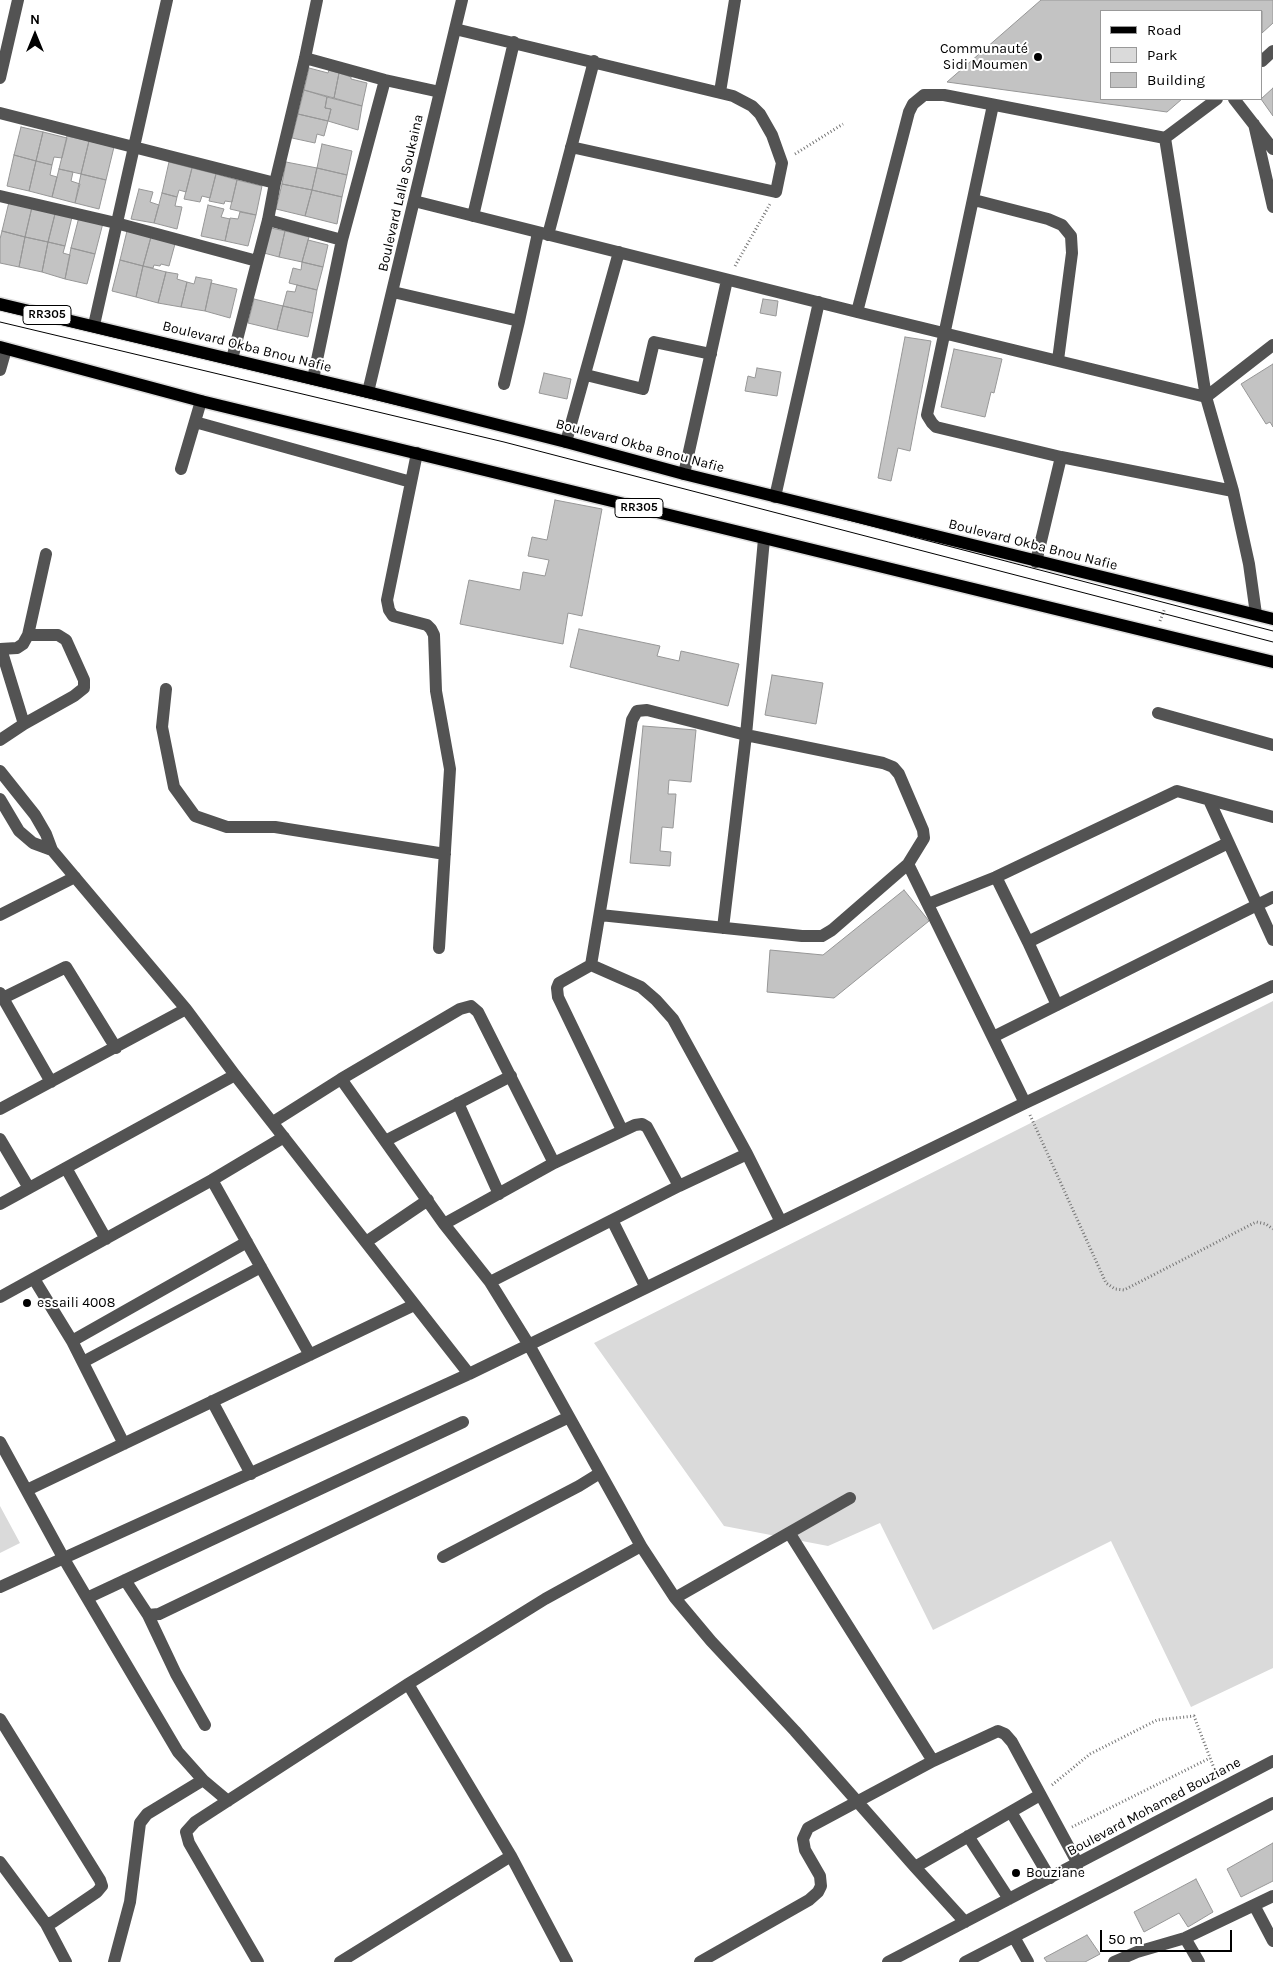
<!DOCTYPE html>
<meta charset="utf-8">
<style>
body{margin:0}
#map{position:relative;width:1273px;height:1962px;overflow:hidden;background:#fff;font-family:Karla,sans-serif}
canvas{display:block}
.legend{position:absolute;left:1100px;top:10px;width:162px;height:90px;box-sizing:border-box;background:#fff;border:1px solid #999;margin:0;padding:6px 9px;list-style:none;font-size:15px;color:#000}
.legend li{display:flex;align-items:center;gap:10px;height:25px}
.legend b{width:25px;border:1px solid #999}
.north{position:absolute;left:10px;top:10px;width:50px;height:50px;-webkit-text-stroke:4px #fff;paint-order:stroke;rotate:0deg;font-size:14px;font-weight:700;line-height:20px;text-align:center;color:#000}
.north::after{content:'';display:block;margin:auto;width:18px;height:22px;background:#000;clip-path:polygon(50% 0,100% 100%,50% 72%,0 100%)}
.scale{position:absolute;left:1100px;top:1930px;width:132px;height:22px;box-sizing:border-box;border:2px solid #000;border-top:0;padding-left:6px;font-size:15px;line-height:18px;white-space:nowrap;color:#000;-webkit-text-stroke:4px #fff;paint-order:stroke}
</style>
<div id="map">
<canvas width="1273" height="1962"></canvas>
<ul class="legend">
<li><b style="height:6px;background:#000"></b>Road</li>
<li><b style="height:14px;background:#dadada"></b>Park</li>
<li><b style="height:14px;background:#c3c3c3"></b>Building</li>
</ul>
<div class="north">N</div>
<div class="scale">50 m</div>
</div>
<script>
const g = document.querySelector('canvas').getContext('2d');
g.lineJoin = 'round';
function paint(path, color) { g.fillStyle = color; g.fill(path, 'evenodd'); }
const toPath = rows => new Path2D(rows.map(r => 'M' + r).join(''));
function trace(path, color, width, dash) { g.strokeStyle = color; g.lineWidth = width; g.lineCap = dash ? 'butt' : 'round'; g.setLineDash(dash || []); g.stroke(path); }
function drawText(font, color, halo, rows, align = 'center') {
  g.font = font + ' Karla,sans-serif'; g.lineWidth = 4; g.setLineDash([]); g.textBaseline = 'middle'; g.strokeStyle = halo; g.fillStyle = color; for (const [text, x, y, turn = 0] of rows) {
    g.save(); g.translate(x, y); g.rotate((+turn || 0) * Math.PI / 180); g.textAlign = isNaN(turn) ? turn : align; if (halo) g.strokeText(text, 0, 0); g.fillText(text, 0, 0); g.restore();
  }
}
const green = toPath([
 [1273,1001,1273,1668,1191,1707,1111,1541,933,1630,880,1523,828,1546,724,1526,594,1343],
 [0,1506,20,1543,0,1553]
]);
const building = toPath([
 [1041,0,1273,0,1273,23,1262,33,1262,11,1102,11,1102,99,1182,99,1167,112,947,82,1041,0],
 [309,68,328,73,329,70,339,73,334,98,304,90,309,68],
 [339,73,351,77,351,79,367,83,362,106,334,98,339,73],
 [1273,88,1273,116,1261,99,1273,88],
 [304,90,327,97,325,108,331,109,328,121,298,114,304,90],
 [327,97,362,106,358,130,328,121,331,109,325,108,327,97],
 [298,114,328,121,324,136,317,134,315,143,292,138,298,114],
 [21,127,43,132,36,161,14,155,21,127],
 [43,132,67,138,62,158,54,157,52,165,36,161,43,132],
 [67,136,89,141,81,174,59,169,67,136],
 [89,141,114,147,106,180,81,174,89,141],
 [322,144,352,151,347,175,317,168,322,144],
 [14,155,36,161,29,191,7,186,14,155],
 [36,161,52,165,50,175,57,177,52,197,29,191,36,161],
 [169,162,192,168,186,192,179,190,177,197,162,193,169,162],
 [286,162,317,168,312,190,282,184,286,162],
 [192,168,216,174,210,198,202,196,200,202,184,199,192,168],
 [317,168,347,175,342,197,312,190,317,168],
 [59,169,73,172,71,181,80,184,75,203,52,197,59,169],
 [81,174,106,180,99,209,75,203,81,174],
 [216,174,237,180,232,202,225,201,224,204,209,201,216,174],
 [237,180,262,186,256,215,230,209,237,180],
 [282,184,312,190,305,216,276,209,282,184],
 [139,189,153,192,150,202,159,205,154,223,131,219,139,189],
 [312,190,342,197,337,224,305,216,312,190],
 [162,193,177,197,175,206,182,207,177,229,154,223,162,193],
 [9,202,32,207,25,237,2,231,9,202],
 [208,205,224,209,221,217,230,219,225,241,201,236,208,205],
 [32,207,55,214,48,242,25,237,32,207],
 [240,212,256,215,248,246,225,241,230,218,238,219,240,212],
 [55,214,72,217,65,246,48,242,55,214],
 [79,217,103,223,95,254,71,248,79,217],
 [271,228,285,231,279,257,264,253,271,228],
 [2,231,25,237,19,267,0,263,0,239,2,231],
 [127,231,151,237,143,266,120,260,127,231],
 [285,231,309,237,302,262,279,257,285,231],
 [25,237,48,242,42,272,19,267,25,237],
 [151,237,175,244,169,266,161,264,160,266,154,265,153,268,143,266,151,237],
 [308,240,328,245,323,267,302,262,308,240],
 [48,242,65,246,63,253,70,255,65,279,42,272,48,242],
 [71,248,95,254,87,284,65,279,71,248],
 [120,260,143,266,136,297,112,291,120,260],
 [302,262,323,267,317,290,289,283,293,268,301,270,302,262],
 [143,266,166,272,158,303,136,297,143,266],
 [166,272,178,274,177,279,187,282,181,307,158,303,166,272],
 [196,277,212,280,205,311,181,307,187,282,194,284,196,277],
 [211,283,237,289,230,318,205,311,211,283],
 [297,285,317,290,313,313,283,306,287,291,295,292,297,285],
 [254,299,283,306,277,330,248,323,254,299],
 [763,299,778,301,776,316,760,313,763,299],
 [283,306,313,313,308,337,277,330,283,306],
 [905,337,931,341,910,451,898,448,891,481,878,478,905,337],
 [954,349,1002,359,994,393,991,392,985,417,941,407,954,349],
 [1273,364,1273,427,1270,422,1266,424,1241,384,1273,364],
 [757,368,781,372,777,396,745,391,748,376,755,378,757,368],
 [544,373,571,379,567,399,539,393,544,373],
 [555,500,602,509,582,616,568,613,563,644,460,624,469,580,520,590,523,572,545,576,549,560,528,556,532,537,547,540,555,500],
 [579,629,660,646,657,656,679,661,681,651,739,664,728,706,570,667,579,629],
 [772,675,823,683,816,724,765,715,772,675],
 [643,726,696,730,691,782,669,780,668,794,676,794,673,828,662,827,660,851,671,852,670,866,630,863,643,726],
 [904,890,929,921,834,998,767,992,770,950,823,955,904,890],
 [1273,1843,1273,1881,1241,1897,1227,1869,1273,1843],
 [1196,1879,1213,1912,1188,1927,1179,1913,1144,1932,1134,1912,1196,1879],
 [1087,1935,1100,1954,1085,1962,1047,1962,1044,1958,1087,1935]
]);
const path = toPath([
 [795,154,843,124],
 [735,266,770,204],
 [1160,621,1165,608],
 [1030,1115,1106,1283,1115,1289,1124,1290,1256,1222,1266,1224,1273,1229],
 [1052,1785,1090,1754,1157,1720,1194,1716,1217,1776],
 [1072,1827,1210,1758]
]);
const minor = toPath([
 [455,29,733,96,752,106,760,114,772,135,782,163,776,192,571,147],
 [305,58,385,80,440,92],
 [1262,61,1273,51],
 [0,78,18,0],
 [720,92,735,0],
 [1234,99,1273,149],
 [993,105,927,415,932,423,936,427,1061,457,1233,491],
 [0,113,275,183],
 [1254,124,1273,207],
 [1165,138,1206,397,1233,491,1249,564,1256,614],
 [0,196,116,223,257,261],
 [974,200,1048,219,1062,225,1071,236,1072,253,1058,360],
 [414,201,857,312,1206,397,1273,345],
 [473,216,514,42],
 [268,220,342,240],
 [548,235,594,61],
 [393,292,519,321,538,233],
 [857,312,909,112,913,104,924,95,944,95,1165,138,1217,99],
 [94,325,167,0],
 [232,359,268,220,275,183,305,58,317,0],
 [0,370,6,349],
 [586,375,643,389,654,342,711,354],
 [313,379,342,240,385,80],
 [504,384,519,321],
 [368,392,462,0],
 [195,422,411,482],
 [566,442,619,252],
 [417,453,387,600,389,610,393,616,427,625,431,629,434,635,436,691,450,769,439,948],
 [181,469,201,401],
 [684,474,727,280],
 [775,497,819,302],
 [1036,562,1061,457],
 [0,649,17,648,23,644,28,635,46,554],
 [1,649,24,724],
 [166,689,162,727,174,787,195,816,227,827,275,827,445,854],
 [1158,713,1273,745],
 [0,740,24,724,74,696,84,688,84,680,66,640,58,635,28,635],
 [0,771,35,815,46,834,52,850,186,1009,235,1075,469,1374],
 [0,799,19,831,33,843,52,850],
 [1209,800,1273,940],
 [908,864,1025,1103],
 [996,877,1028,942,1057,1005],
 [928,904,996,877,1177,791,1273,817],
 [0,915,75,877],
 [723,928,746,735,764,539],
 [1028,942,1228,843],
 [591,965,632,720,637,711,647,710,746,735,883,763,893,767,899,774,923,830,924,838,908,864,832,930,822,936,802,936,600,915],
 [591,965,641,987,656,1000,673,1019,747,1154,781,1222],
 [591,965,559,983,557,988,558,997,622,1130],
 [0,993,51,1082],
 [3,998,66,967,116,1048],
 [993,1037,1273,897],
 [341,1079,444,1224,490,1282,529,1345,641,1546,675,1598,711,1641,795,1731,915,1867,965,1922],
 [458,1103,499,1194],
 [0,1109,186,1009],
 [273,1122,341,1079,460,1009,471,1006,478,1012,554,1163],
 [0,1139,29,1188],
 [385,1141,511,1076],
 [66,1168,106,1239],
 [212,1180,310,1355],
 [0,1204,235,1075],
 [612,1220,646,1288],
 [444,1224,554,1163,635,1125,642,1124,647,1127,679,1186],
 [366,1242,428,1200],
 [34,1279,72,1341,124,1444],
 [490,1282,679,1186,747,1154],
 [0,1297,212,1180,284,1137],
 [72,1341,247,1242],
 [83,1362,261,1267],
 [212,1401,251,1474],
 [0,1442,64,1559,178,1752,203,1780],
 [27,1490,414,1305],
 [790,1534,933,1761],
 [443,1557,579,1486,600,1473],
 [125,1580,148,1615,159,1614,569,1417],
 [0,1587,469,1374,1025,1103,1273,986],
 [87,1598,463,1422],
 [675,1598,850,1498],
 [148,1615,176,1674,205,1725],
 [408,1684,511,1856,567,1962],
 [0,1719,100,1880,102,1886,97,1892,53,1922,46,1924],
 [1011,1812,1050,1878],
 [968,1836,1009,1899],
 [0,1862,46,1924,66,1962],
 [915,1867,1040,1795],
 [1254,1905,1273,1941],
 [1014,1937,1028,1962],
 [1185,1938,1199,1962],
 [114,1962,130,1902,140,1823,147,1814,203,1780,228,1801],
 [258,1962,189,1843,186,1832,195,1822,408,1684,545,1599,641,1546],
 [340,1962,511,1856],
 [700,1962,809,1900,818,1892,821,1886,820,1876,805,1850,803,1839,808,1828,933,1761,998,1731,1005,1734,1012,1742,1078,1864],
 [888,1962,1273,1761],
 [965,1962,1273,1803],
 [1114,1962,1137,1952,1185,1938,1273,1896]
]);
const major = toPath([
 [0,304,368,392,566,442,684,474,1273,619],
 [0,347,201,401,1273,662]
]);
const tram = toPath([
 [0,310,516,433,1273,631],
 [0,322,504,442,1273,642]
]);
const markers = [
 [1038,57,5,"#000"],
 [27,1303,5,"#000"],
 [1016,1873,5,"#000"]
];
const shields = [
 [47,315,48],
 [639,508,48]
];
const shieldNames = [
 ["RR305",47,315],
 ["RR305",639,508]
];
const poiNames = [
 ["Communauté",1028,49,"right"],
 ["Sidi Moumen",1028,65,"right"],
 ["essaili 4008",37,1303],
 ["Bouziane",1026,1873]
];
const streetNames = [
 ["Boulevard Lalla Soukaina",401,193,-77],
 ["Boulevard Okba Bnou Nafie",247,347,14],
 ["Boulevard Okba Bnou Nafie",640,446,15],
 ["Boulevard Okba Bnou Nafie",1033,545,14],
 ["Boulevard Mohamed Bouziane",1154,1807,-28]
];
paint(green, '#dadada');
paint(building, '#c3c3c3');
trace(building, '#979797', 1);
trace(major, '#dbdbdb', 15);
trace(path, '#757575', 3, [1, 2.5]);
trace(minor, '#535353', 12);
trace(major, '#000', 12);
trace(tram, '#000', 1);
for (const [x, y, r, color] of markers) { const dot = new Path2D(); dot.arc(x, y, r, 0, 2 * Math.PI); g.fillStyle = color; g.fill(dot); trace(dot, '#fff', 2); }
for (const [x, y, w] of shields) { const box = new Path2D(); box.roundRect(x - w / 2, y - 9.5, w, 19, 4); g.fillStyle = '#fff'; g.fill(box); trace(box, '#000', 1); }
drawText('bold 12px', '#000', null, shieldNames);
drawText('14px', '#000', '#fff', poiNames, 'left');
drawText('14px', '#000', '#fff', streetNames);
</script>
